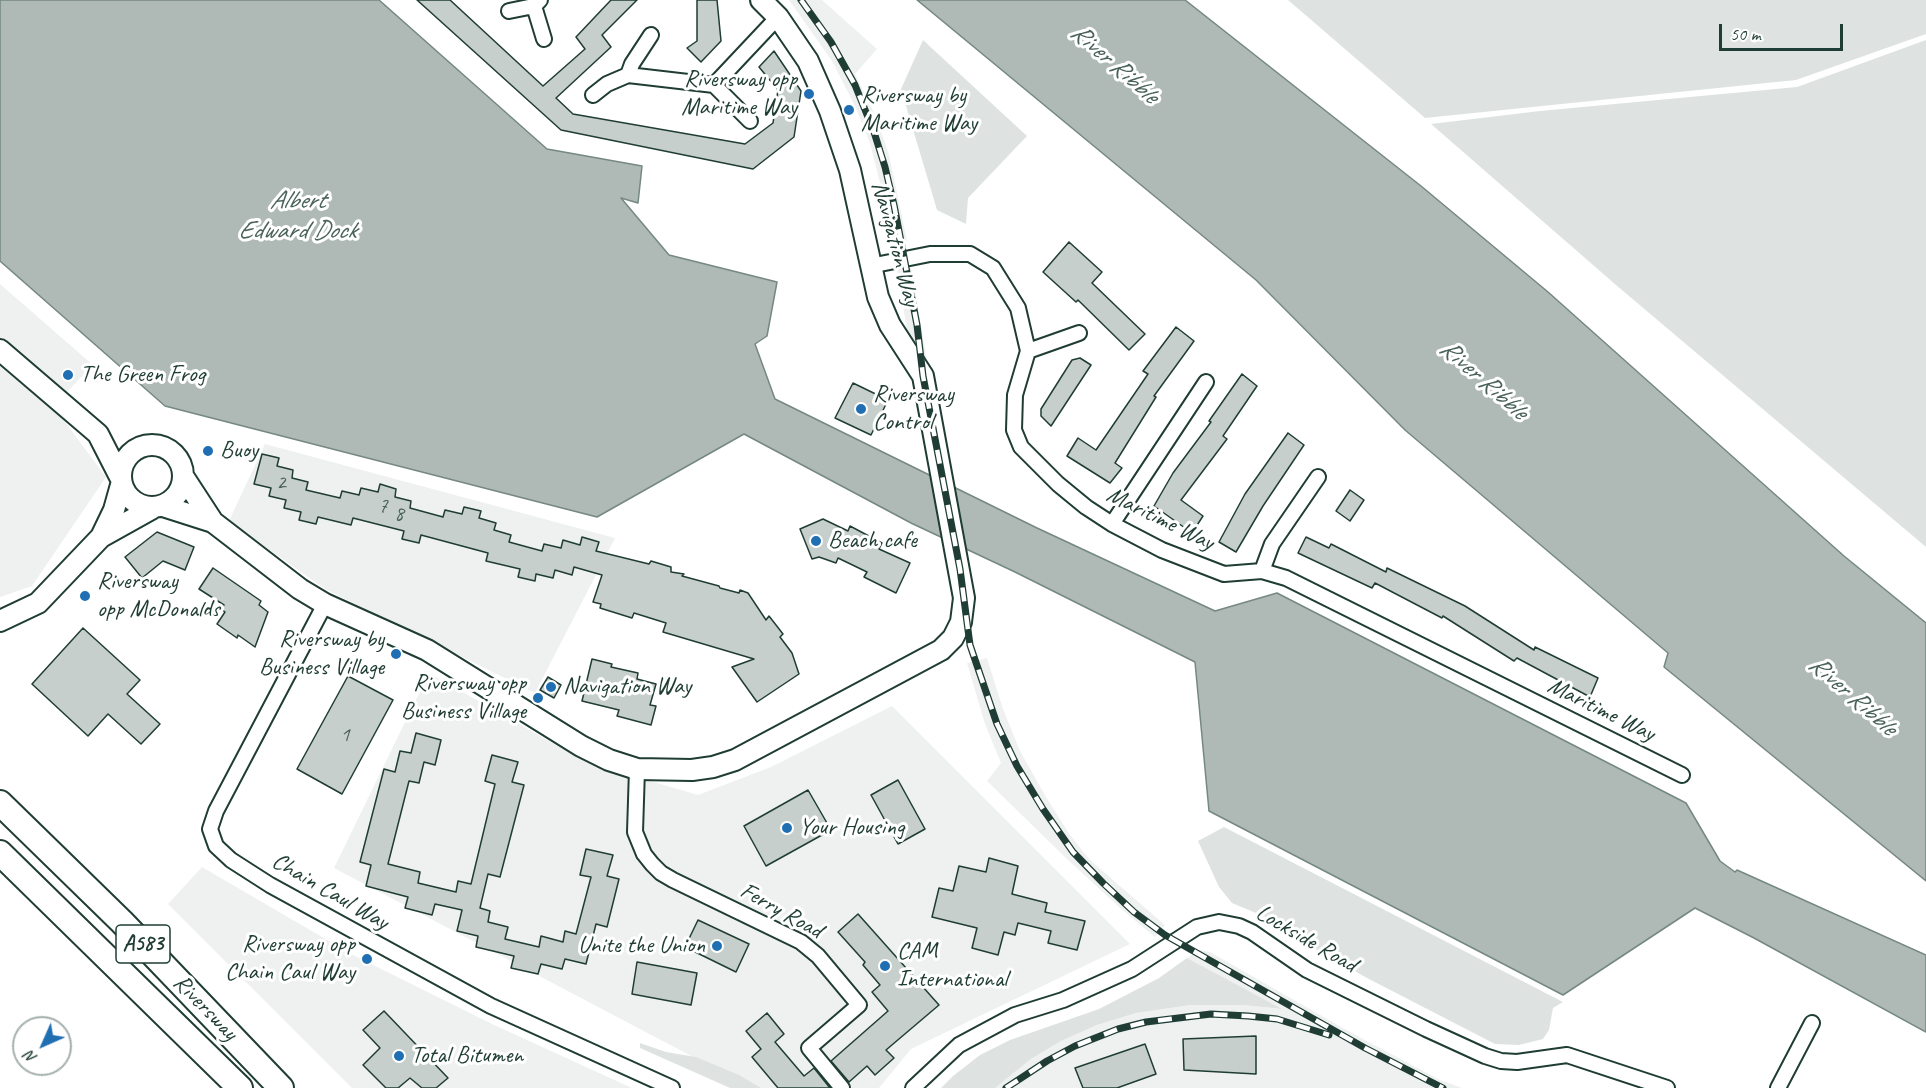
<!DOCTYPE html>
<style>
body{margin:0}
#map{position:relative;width:1926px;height:1088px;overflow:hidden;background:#fff;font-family:Caveat,sans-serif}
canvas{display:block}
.north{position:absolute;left:12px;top:1016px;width:60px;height:60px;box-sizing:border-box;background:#fff;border:2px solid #a5b1ae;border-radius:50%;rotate:225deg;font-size:16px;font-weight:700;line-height:24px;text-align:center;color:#1f3d34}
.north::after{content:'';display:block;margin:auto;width:21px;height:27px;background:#1f6fb2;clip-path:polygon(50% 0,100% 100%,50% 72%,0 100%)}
.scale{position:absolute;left:1719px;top:24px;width:124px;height:27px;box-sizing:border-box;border:3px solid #1f3d34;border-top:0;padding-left:8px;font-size:18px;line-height:21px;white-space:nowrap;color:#1f3d34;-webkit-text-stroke:4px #fff;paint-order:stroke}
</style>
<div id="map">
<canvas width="1926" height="1088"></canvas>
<div class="north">N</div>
<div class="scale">50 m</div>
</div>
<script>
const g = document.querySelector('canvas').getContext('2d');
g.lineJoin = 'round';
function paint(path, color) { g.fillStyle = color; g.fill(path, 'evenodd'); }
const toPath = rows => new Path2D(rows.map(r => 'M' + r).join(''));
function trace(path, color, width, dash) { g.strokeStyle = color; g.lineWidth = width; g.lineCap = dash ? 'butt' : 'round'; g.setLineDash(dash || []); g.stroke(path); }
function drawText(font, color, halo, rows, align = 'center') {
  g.font = font + ' Caveat,sans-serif'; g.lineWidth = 6; g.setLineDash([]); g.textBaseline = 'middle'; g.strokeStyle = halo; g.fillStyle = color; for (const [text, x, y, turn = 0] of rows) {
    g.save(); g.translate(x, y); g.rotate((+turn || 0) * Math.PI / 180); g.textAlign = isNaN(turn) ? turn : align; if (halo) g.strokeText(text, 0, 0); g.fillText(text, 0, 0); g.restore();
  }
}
const built = toPath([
 [789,0,822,0,877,49,855,74,876,117,889,155,907,241,892,244,883,195,870,143,855,106,832,61],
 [911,268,929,372,909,342,897,270],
 [0,284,93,365,53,406,106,477,32,586,0,597],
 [265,444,615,538,535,693,325,589,229,521],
 [987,658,1003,709,1020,751,1046,797,1070,835,1090,860,1165,925,1155,937,1119,907,1067,859,987,781,1001,763,985,724,967,663],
 [429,673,586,762,698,795,771,767,892,706,1130,944,911,1049,879,1088,752,1088,334,868],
 [202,867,353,955,492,1024,632,1088,352,1088,168,904],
 [1200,950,1210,952,1350,1032,1440,1080,1462,1088,995,1088,1031,1059,1061,1041,1097,1025,1136,1013,1191,1005,1242,1005,1280,1009,1187,958]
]);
const green = toPath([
 [1288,0,1926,0,1926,34,1796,80,1425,118],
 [923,40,1027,136,968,198,966,224,937,210,901,89],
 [1926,40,1926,547,1616,285,1431,124,1540,111,1797,87],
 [1224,827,1563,1002,1553,1008,1549,1030,1543,1039,1519,1045,1495,1044,1367,978,1296,938,1268,918,1232,903,1219,887,1198,841],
 [1187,958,1282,1009,1242,1005,1191,1005,1136,1013,1097,1025,1061,1041,1031,1059,995,1088,941,1088,953,1076,980,1055,1010,1040,1099,1009,1159,978],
 [640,1043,666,1052,696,1057,739,1075,761,1088,730,1088,640,1048]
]);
const water = toPath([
 [0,0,379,0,547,149,642,166,638,203,621,198,669,255,777,282,767,336,755,344,775,399,1037,528,1215,611,1277,593,1686,803,1720,861,1735,872,1737,870,1926,955,1926,1032,1754,938,1695,908,1563,995,1209,811,1195,662,1015,572,911,523,744,434,597,517,165,406,0,261,0,0],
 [917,0,1185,0,1421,186,1548,292,1844,556,1926,623,1926,881,1664,667,1668,653,1405,430,1256,280,917,0]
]);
const building = toPath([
 [417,0,450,0,543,86,585,49,576,37,611,0,637,0,602,35,611,47,556,98,573,114,745,144,773,123,778,90,759,67,774,51,801,91,794,137,753,169,561,130,417,0],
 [697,0,717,0,721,41,701,62,687,48,697,41,697,0],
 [1069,242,1102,272,1092,283,1145,334,1129,350,1078,300,1076,302,1043,272,1069,242],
 [1176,327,1194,341,1154,396,1156,397,1115,463,1122,468,1110,483,1067,456,1078,438,1096,450,1148,374,1143,371,1176,327],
 [1080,358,1091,365,1051,426,1041,416,1041,409,1072,360,1080,358],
 [1242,374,1257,386,1223,436,1227,439,1181,500,1203,516,1192,533,1154,506,1173,473,1211,422,1209,421,1242,374],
 [853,383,888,400,871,435,835,418,853,383],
 [1288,433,1304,445,1263,506,1236,552,1219,542,1245,494,1288,433],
 [262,454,279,458,277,466,293,470,292,478,308,482,306,490,340,498,342,491,359,495,361,488,378,492,380,484,396,489,395,497,411,501,410,508,443,517,445,510,462,514,464,507,481,511,479,518,496,523,494,530,511,535,509,542,542,551,544,544,561,548,563,540,580,545,582,537,599,542,596,551,649,564,651,561,671,567,671,572,684,574,682,576,719,586,720,588,739,593,740,590,748,593,766,620,769,616,783,634,780,637,792,653,799,674,757,702,732,667,754,659,663,632,666,623,634,613,632,618,600,608,601,604,593,602,602,575,574,567,572,575,555,570,553,578,536,574,535,581,518,577,520,569,486,561,488,553,421,535,419,543,402,539,404,531,353,518,351,525,318,517,316,524,299,520,301,512,284,508,286,500,269,496,271,488,254,484,262,454],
 [1350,490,1364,500,1350,521,1336,511,1350,490],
 [823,519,848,531,850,526,882,543,879,549,910,563,896,593,864,577,867,572,838,558,836,563,819,557,812,559,800,529,823,519],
 [157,532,194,547,185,570,163,561,142,578,125,557,157,532],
 [1306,537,1329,548,1331,544,1386,572,1387,568,1465,606,1534,650,1535,647,1598,678,1590,697,1517,658,1514,661,1443,616,1442,618,1375,583,1372,588,1298,553,1306,537],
 [213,568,261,601,259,605,268,612,255,647,238,635,237,638,217,624,225,612,221,609,224,605,199,589,213,568],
 [83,628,140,680,127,694,160,724,141,744,108,714,88,736,32,684,83,628],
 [592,659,612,664,611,667,638,673,637,679,656,684,650,705,656,706,651,725,617,716,619,710,582,701,592,659],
 [348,676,393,700,342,794,297,769,348,676],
 [548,677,561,685,554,698,540,690,548,677],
 [416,733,441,740,435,765,424,762,419,783,409,781,388,864,420,872,418,883,456,892,458,881,471,884,495,784,485,781,492,755,518,762,512,782,524,785,500,877,488,874,480,908,490,911,488,922,508,927,505,939,539,947,541,936,563,942,565,931,576,934,591,877,580,875,586,849,613,855,607,876,619,879,607,927,596,924,586,964,565,959,562,969,541,964,538,974,511,968,514,956,476,947,478,936,457,931,462,910,435,904,432,915,405,908,408,897,366,886,371,865,360,862,384,769,395,772,400,751,411,753,416,733],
 [898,780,925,829,898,844,871,795,898,780],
 [808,790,831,830,766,866,744,826,808,790],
 [989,858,1018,866,1012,894,1047,903,1045,912,1085,921,1077,950,1048,943,1051,931,1018,923,1015,935,1004,932,998,955,972,948,977,928,932,917,939,888,953,891,959,866,986,872,989,858],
 [858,914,939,1005,886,1050,894,1058,875,1075,867,1066,849,1082,831,1061,888,1011,872,992,880,985,863,965,865,962,838,932,858,914],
 [698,920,749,944,736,972,685,947,698,920],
 [637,962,697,973,691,1005,632,994,637,962],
 [384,1011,448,1078,436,1088,422,1088,410,1078,398,1088,386,1088,363,1065,380,1048,363,1030,384,1011],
 [767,1013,784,1034,775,1042,804,1076,814,1068,830,1088,778,1088,752,1057,761,1049,746,1031,767,1013],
 [1256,1036,1256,1074,1184,1070,1183,1039,1256,1036],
 [1145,1044,1156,1074,1117,1088,1083,1088,1075,1068,1145,1044]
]);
const street = toPath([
 [534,6,544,39],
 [509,11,534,6,540,0],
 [628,75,714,85,778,17],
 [714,85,750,121],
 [593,95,607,84,628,75,632,64,651,35],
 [870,266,930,254,970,254,993,268,1018,308,1028,351,1015,395,1014,430,1021,447,1058,484,1086,507,1112,524,1162,550,1224,574,1262,571,1286,578,1682,775],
 [1028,351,1079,333],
 [1112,524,1206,382],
 [1262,571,1272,544,1318,477],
 [325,604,216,811,210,829,216,846,231,860,270,885,491,1006,672,1088],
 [637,769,635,832,644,854,652,864,661,873,673,880,801,942,818,956,859,1005,809,1048,842,1088],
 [913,1088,959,1045,1015,1015,1063,1000,1132,969,1197,927,1219,922,1239,926,1252,932,1307,970,1426,1029,1485,1056,1501,1061,1517,1062,1567,1055,1667,1088],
 [1778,1088,1812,1023]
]);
const secondary = toPath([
 [0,350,98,434,120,477],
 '121 476a31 31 0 1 1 62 0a31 31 0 1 1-62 0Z',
 [183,476,213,522,300,589,325,604,427,650,581,746,609,760,637,769,692,770,713,767,735,760,941,650,953,638,961,622,964,598,923,376,890,325,878,297,850,170,830,111,808,61,778,17,761,0],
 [163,506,213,522],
 [101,537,114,510,121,485],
 [0,621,38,603,101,537,153,508]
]);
const highway = toPath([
 [0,803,122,922,281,1088],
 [0,853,240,1088]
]);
const rail = toPath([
 [801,0,831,42,855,85,874,132,885,167,894,205,917,325,923,376,960,569,970,645,997,724,1017,766,1043,809,1073,852,1103,883,1134,912,1165,935,1365,1048,1443,1088],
 [1006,1088,1047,1061,1075,1046,1118,1029,1146,1022,1211,1014,1248,1016,1277,1019,1329,1035]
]);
const markers = [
 [809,94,6,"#1f6fb2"],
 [849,110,6,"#1f6fb2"],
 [68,375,6,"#1f6fb2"],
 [861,409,6,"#1f6fb2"],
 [208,451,6,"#1f6fb2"],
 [816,541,6,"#1f6fb2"],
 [85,596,6,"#1f6fb2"],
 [396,654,6,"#1f6fb2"],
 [551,687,6,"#1f6fb2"],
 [538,698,6,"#1f6fb2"],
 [787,828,6,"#1f6fb2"],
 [717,946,6,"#1f6fb2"],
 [367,959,6,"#1f6fb2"],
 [885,966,6,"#1f6fb2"],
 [399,1056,6,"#1f6fb2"]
];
const numberNames = [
 ["2",281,483],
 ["7",383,506],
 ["8",399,514],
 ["1",345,735]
];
const shields = [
 [143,944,54]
];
const shieldNames = [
 ["A583",143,944]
];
const poiNames = [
 ["Riversway opp",797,80,"right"],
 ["Maritime Way",797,108,"right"],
 ["Riversway by",861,96],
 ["Maritime Way",861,124],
 ["The Green Frog",80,375],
 ["Riversway",873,395],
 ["Control",873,423],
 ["Buoy",220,451],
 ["Beach cafe",828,541],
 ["Riversway",97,582],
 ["opp McDonalds",97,610],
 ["Riversway by",384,640,"right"],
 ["Business Village",384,668,"right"],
 ["Riversway opp",526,684,"right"],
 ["Business Village",526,712,"right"],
 ["Navigation Way",563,687],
 ["Your Housing",799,828],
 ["Riversway opp",355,945,"right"],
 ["Chain Caul Way",355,973,"right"],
 ["Unite the Union",705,946,"right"],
 ["CAM",897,952],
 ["International",897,980],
 ["Total Bitumen",411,1056]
];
const streetNames = [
 ["Navigation Way",895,244,75],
 ["Maritime Way",1160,519,26],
 ["Maritime Way",1601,710,26],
 ["Chain Caul Way",330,892,30],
 ["Ferry Road",781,911,29],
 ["Lockside Road",1306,939,30],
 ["Riversway",205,1008,46]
];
const waterNames = [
 ["River Ribble",1114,64,41],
 ["Albert",297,201],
 ["Edward Dock",297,231],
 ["River Ribble",1483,380,41],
 ["River Ribble",1852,696,41]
];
paint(built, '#eef1f0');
paint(green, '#dee3e2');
paint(water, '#afbab7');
trace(water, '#758883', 1.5);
paint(building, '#c7cfcc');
trace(building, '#1f3d34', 1.5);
trace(street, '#1f3d34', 18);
trace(secondary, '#1f3d34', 24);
trace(highway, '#1f3d34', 28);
trace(street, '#fff', 14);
trace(secondary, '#fff', 20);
trace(highway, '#fff', 24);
trace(rail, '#1f3d34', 7);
trace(rail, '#fff', 4.5, [14]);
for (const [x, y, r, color] of markers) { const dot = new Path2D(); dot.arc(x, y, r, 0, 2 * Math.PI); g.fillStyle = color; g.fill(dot); trace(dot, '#fff', 2); }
drawText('21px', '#49625a', null, numberNames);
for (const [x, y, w] of shields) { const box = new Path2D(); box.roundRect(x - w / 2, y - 19, w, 38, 4.5); g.fillStyle = '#fff'; g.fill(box); trace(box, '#1f3d34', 1.5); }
drawText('bold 22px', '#1f3d34', null, shieldNames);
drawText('24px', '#1f3d34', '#fff', poiNames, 'left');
drawText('24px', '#1f3d34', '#fff', streetNames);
drawText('italic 26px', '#4a625b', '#fff', waterNames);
</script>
